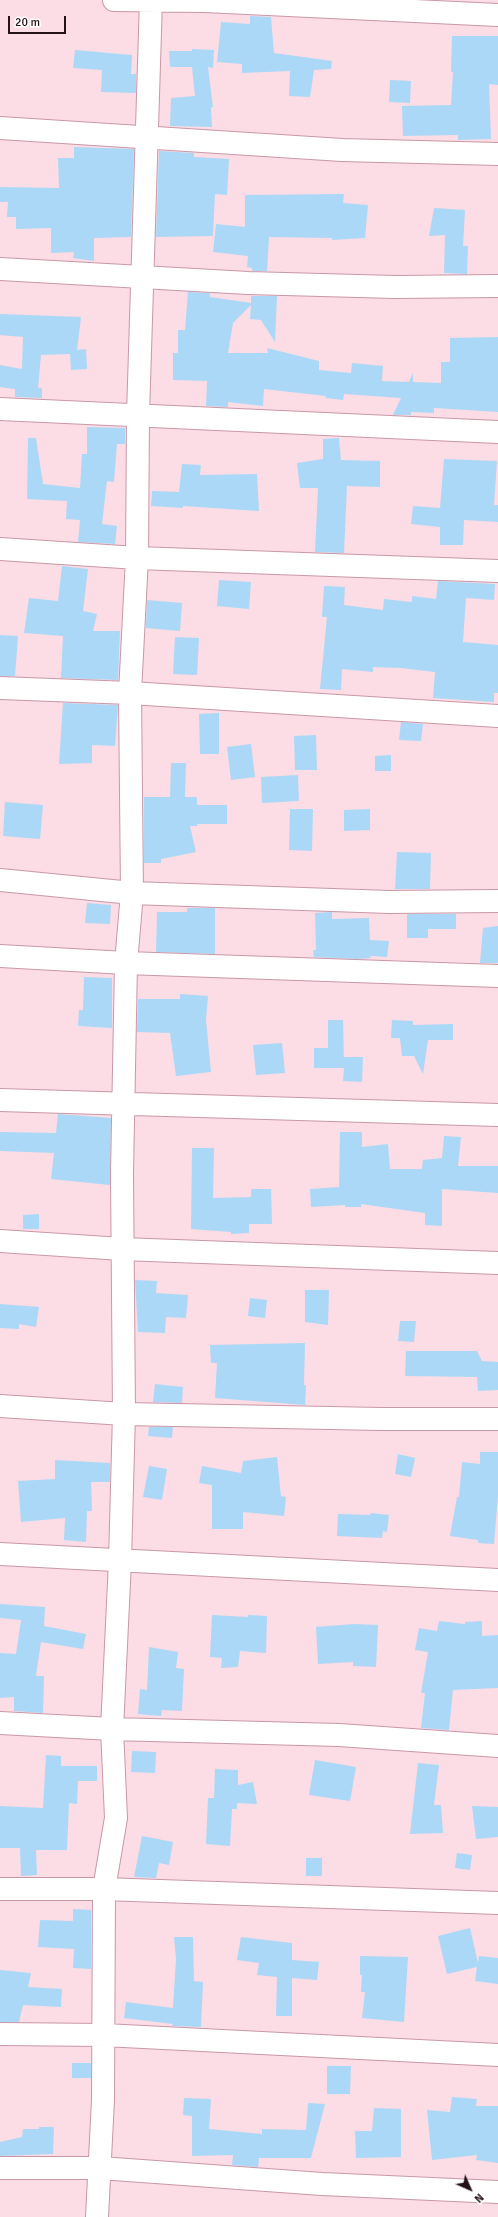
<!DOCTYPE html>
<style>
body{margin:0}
#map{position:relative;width:498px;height:2217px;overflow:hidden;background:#fcdce5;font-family:Signika,sans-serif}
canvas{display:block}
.north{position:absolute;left:450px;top:2169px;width:40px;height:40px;-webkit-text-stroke:3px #fff;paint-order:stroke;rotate:135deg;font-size:11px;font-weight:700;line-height:16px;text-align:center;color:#251219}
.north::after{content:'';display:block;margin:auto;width:14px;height:18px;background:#251219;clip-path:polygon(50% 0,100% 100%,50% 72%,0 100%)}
.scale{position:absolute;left:8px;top:16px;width:58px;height:18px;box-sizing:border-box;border:2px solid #251219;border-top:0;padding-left:5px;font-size:12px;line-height:14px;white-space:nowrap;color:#251219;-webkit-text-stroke:3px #fff;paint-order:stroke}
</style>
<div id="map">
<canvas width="498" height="2217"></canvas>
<div class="north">N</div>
<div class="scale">20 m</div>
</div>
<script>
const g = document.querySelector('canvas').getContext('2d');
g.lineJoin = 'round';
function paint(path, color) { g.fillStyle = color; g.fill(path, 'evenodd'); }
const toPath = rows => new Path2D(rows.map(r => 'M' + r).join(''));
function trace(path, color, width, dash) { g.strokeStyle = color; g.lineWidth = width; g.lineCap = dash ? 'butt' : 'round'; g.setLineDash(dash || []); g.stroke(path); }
const building = toPath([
 [250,16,271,17,274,53,332,61,331,69,314,70,310,97,289,96,290,71,242,73,242,64,217,62,221,22,250,24],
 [452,36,498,36,498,85,489,84,491,139,458,140,458,135,403,136,402,106,451,105,453,72,451,72],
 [192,49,214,50,213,68,208,67,213,107,211,107,212,127,170,126,171,98,195,96,192,67,170,67,169,51,192,51],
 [75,50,132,55,131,74,136,74,136,93,101,92,102,70,73,68],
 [390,80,411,81,410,103,389,102],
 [74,147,134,149,131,237,94,238,94,261,73,258,74,252,51,253,51,228,16,229,16,217,7,217,8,202,0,202,0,187,59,188,58,158,74,158],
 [159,151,194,153,194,157,229,159,227,195,215,194,213,236,156,237],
 [344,194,343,203,368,205,365,238,332,240,332,238,269,237,267,271,252,271,252,268,247,267,248,256,213,252,216,224,245,227,245,195],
 [434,208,465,210,463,246,468,246,467,274,444,273,445,235,429,236],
 [188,292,210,293,210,297,251,303,251,296,277,296,275,342,261,320,250,319,251,305,233,323,228,353,268,353,267,348,319,361,319,370,351,373,352,363,383,366,382,381,409,382,413,373,413,382,441,383,441,362,450,362,450,338,498,337,498,412,434,408,434,413,411,412,411,415,393,415,401,398,344,394,343,400,326,398,326,396,264,389,263,406,228,402,228,407,206,406,207,381,173,380,173,353,178,353,178,330,185,330],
 [0,314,81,317,77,350,86,349,87,369,71,370,70,354,41,355,38,388,42,388,42,398,15,397,15,389,0,387,0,365,22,369,23,337,0,335],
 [87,427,125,428,125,444,117,444,114,482,107,481,102,524,117,526,115,544,78,542,80,520,66,519,67,501,27,499,28,438,36,438,43,484,80,488,82,454,87,454],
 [339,438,341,460,380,461,380,487,347,486,344,553,315,552,318,488,300,488,297,463,323,459,323,439],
 [444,459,497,461,494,505,498,505,498,522,464,520,463,545,440,545,440,527,411,524,413,506,440,508],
 [182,464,201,465,200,475,257,474,259,511,183,506,183,508,151,506,152,491,179,492],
 [62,566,88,569,83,611,97,614,93,631,120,631,118,680,61,678,63,636,24,633,29,598,58,601],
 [219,580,251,582,249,609,217,606],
 [438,581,495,584,494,600,466,598,463,642,498,645,498,693,494,693,494,702,433,698,435,672,401,668,373,667,373,672,342,669,341,690,320,689,327,617,322,617,324,586,345,587,344,605,383,610,384,599,412,602,412,596,436,599],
 [147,600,182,603,180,631,146,628],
 [0,635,18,636,15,676,0,676],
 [175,637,199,638,197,675,173,674],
 [63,703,118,705,115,746,92,745,92,763,59,764],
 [219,713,219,754,200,754,199,714],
 [401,722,423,724,421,741,399,740],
 [316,735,317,770,295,770,294,736],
 [251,744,255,777,231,780,227,747],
 [391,755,391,771,375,771,375,756],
 [171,763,186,763,185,797,197,797,197,805,227,805,227,824,197,824,197,826,190,826,196,852,161,859,161,863,144,863,144,797,170,797],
 [298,775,299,801,262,803,261,777],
 [5,802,43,805,40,839,3,836],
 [290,809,313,809,312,851,289,850],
 [370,809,370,830,344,831,344,810],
 [397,852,431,853,430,889,395,889],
 [87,903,111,905,110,924,85,923],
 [187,908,215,908,215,954,156,952,157,912,187,912],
 [332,912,332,919,369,918,370,940,389,941,387,957,370,956,371,958,358,959,314,957,313,950,316,950,315,913],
 [407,914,456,914,456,929,428,929,428,938,407,938],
 [498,926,498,963,480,963,483,928],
 [84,977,112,978,112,1028,78,1026,79,1010,83,1010],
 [180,994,208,996,206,1020,211,1072,176,1076,170,1033,137,1032,138,999,180,999],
 [328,1020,343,1020,344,1062,344,1057,363,1057,362,1082,343,1081,344,1068,314,1068,314,1048,328,1048],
 [392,1020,413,1021,413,1025,453,1024,453,1040,428,1040,423,1074,414,1056,402,1056,400,1038,391,1038],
 [282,1043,285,1073,256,1075,253,1045],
 [58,1114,111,1118,110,1185,51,1179,54,1153,0,1151,0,1132,56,1133],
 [340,1132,362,1132,362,1147,388,1144,390,1169,422,1169,423,1160,442,1158,444,1136,461,1137,458,1166,498,1166,498,1193,442,1189,442,1226,425,1225,425,1213,361,1204,361,1207,345,1207,345,1205,311,1207,310,1189,339,1187],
 [192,1148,214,1148,213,1198,251,1197,251,1189,271,1189,272,1224,249,1224,249,1233,231,1234,231,1232,191,1229],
 [39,1214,39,1229,23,1229,23,1215],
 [135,1280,157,1281,156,1293,188,1295,186,1318,166,1317,165,1333,138,1332],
 [305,1290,329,1290,328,1325,305,1322],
 [250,1298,267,1300,265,1318,248,1316],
 [0,1304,39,1307,36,1327,19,1324,19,1329,0,1328],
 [400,1321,416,1321,414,1342,398,1341],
 [305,1343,304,1385,306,1385,305,1405,215,1398,217,1363,211,1363,210,1345],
 [406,1351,477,1351,482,1361,498,1362,498,1390,478,1391,477,1377,405,1376],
 [155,1384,183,1387,182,1403,153,1402],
 [149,1427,173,1427,172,1438,148,1436],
 [480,1452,498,1452,498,1495,494,1544,478,1543,478,1540,450,1536,457,1497,459,1497,462,1462,480,1464],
 [398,1454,415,1458,411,1477,395,1474],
 [277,1457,281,1496,286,1497,284,1516,243,1512,243,1529,212,1529,212,1485,199,1483,202,1466,241,1473,243,1461],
 [55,1460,110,1463,110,1482,91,1482,92,1511,87,1511,86,1542,64,1540,65,1518,21,1522,18,1481,55,1479],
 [149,1466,167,1469,162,1500,143,1497],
 [371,1513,389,1515,387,1532,383,1531,382,1538,337,1536,338,1514,370,1515],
 [0,1604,45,1607,44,1626,86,1634,83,1649,41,1642,36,1676,44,1676,43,1713,14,1711,14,1697,0,1698,0,1653,16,1654,21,1620,0,1618],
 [212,1615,248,1617,248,1615,267,1616,266,1653,240,1651,238,1667,221,1668,222,1658,210,1657],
 [439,1621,465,1624,465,1622,482,1621,482,1636,498,1635,498,1688,453,1690,449,1730,421,1728,425,1693,421,1693,428,1652,415,1650,419,1628,437,1631],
 [354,1624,378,1625,376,1667,353,1666,353,1662,318,1664,316,1627],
 [149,1647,178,1652,176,1668,184,1669,182,1711,162,1710,161,1716,138,1714,140,1689,147,1690],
 [132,1751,156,1752,155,1773,131,1772],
 [46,1755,61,1756,61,1766,97,1766,97,1781,78,1781,77,1804,69,1803,67,1850,36,1850,37,1875,21,1876,20,1848,0,1848,0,1806,43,1808],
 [315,1760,356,1767,350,1801,309,1795],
 [418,1763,439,1765,434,1805,441,1805,443,1833,410,1834],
 [215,1769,238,1770,238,1785,253,1782,257,1804,237,1803,237,1809,232,1809,230,1846,206,1844,208,1798,214,1798],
 [472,1806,498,1807,498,1837,476,1839],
 [142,1836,173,1842,169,1865,159,1863,156,1878,134,1877],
 [457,1853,472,1855,470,1870,455,1868],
 [306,1858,322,1858,322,1876,306,1876],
 [73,1909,91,1910,91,1969,73,1968,74,1949,38,1947,40,1920,73,1921],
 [470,1928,478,1963,479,1956,498,1958,498,1984,475,1981,477,1967,447,1974,438,1936],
 [174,1937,193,1937,194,1981,203,1982,201,2027,172,2026,173,2024,124,2018,126,2002,173,2008,176,1959],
 [241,1937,292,1943,292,1960,319,1962,317,1980,292,1978,292,2016,276,2016,277,1977,257,1975,259,1963,237,1960],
 [360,1956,408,1957,404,2022,362,2018,365,1992,361,1992,362,1975,360,1975],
 [0,1970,31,1973,28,1987,62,1989,61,2007,23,2005,19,2022,0,2022],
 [72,2063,91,2063,91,2078,72,2078],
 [327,2066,351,2066,350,2094,327,2094],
 [452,2097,477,2099,476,2106,498,2106,498,2163,476,2160,477,2155,432,2160,427,2110,450,2112],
 [184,2098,211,2099,209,2129,262,2134,262,2129,306,2130,308,2103,325,2104,311,2158,259,2158,258,2167,232,2165,233,2155,192,2156,192,2116,183,2115],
 [374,2108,401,2109,401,2157,356,2158,355,2131,372,2131],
 [39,2127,54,2127,53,2154,0,2156,0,2142,22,2137,23,2129,39,2129]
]);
const minor = toPath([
 [114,0,205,1,498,15],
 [0,128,342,150,498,154],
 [0,269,248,283,395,287,498,286],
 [0,409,498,432],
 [0,549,137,558,498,571],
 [0,688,130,693,498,716],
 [0,880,132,893,389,902,498,901],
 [0,956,126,963,498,976],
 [0,1100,498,1115],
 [0,1241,122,1249,498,1263],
 [0,1406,124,1414,381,1419,498,1419],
 [0,1554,498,1580],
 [0,1723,112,1729,339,1735,498,1746],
 [0,1889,104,1889,498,1903],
 [0,2034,104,2035,498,2055],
 [0,2168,100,2168,322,2184,498,2192],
 [97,2217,103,2100,104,1889,116,1818,112,1729,120,1561,124,1414,122,1174,126,963,132,893,130,693,137,558,138,415,151,0]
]);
paint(building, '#abd8f6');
trace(minor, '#c998a7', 24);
trace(minor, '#fff', 22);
</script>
